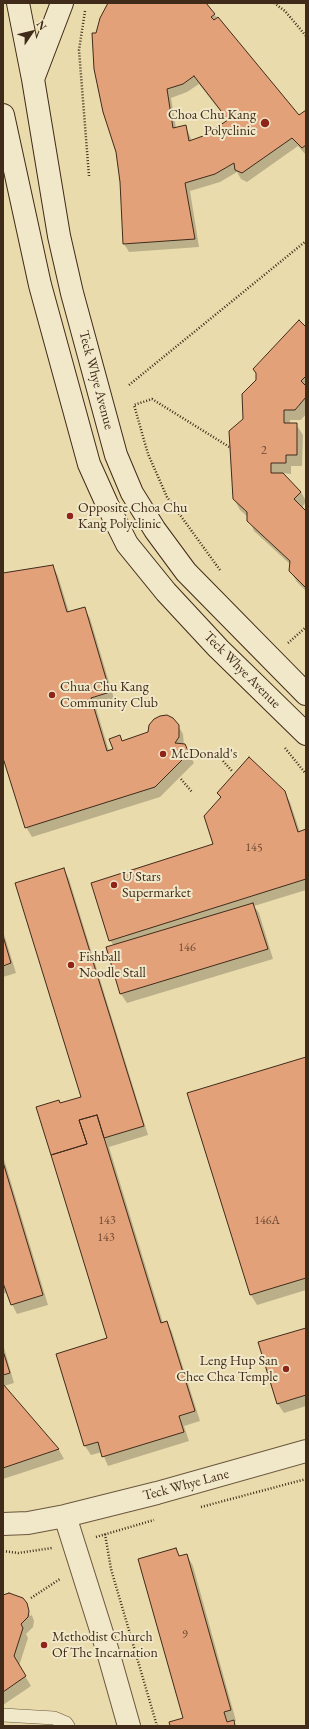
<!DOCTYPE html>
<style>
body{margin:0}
#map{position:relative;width:309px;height:1729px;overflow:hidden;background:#e9dbac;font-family:"EB Garamond",serif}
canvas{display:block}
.frame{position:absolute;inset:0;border:4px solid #402b1a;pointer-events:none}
.north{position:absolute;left:12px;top:12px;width:40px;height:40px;-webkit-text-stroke:3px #f1e8c9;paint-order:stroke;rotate:55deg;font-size:11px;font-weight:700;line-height:16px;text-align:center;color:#402b1a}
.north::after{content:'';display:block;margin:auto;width:14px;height:18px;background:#402b1a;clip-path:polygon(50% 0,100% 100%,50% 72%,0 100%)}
</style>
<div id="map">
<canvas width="309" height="1729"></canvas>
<div class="frame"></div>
<div class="north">N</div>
</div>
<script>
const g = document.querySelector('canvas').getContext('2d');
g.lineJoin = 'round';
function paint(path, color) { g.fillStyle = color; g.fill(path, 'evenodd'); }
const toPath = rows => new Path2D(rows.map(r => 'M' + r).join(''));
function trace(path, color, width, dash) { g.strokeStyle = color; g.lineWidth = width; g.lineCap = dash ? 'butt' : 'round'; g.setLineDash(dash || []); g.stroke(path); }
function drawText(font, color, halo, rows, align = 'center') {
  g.font = font + ' "EB Garamond",serif'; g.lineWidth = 4; g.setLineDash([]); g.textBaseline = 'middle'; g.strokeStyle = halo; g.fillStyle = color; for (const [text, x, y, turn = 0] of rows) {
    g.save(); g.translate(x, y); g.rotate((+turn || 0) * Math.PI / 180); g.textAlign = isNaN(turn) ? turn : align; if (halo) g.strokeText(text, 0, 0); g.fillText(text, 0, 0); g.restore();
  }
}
const shadow = toPath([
 [109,3,205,3,299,117,306,111,306,155,298,146,247,182,241,179,237,172,220,182,190,191,199,247,129,252,124,244,121,182,97,34],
 [199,84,228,121,203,137,192,141,186,127,176,128,171,98,187,92],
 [306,328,306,414,301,420,290,420,290,424,296,424,303,435,302,466,291,466,291,474,282,473,301,492,306,501,302,508,306,513,306,591,297,582,290,571,291,565,254,531,248,517,240,510,234,499,244,420],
 [53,566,58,576,69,612,84,608,90,618,115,702,96,708,109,751,114,749,120,737,122,741,177,724,183,734,184,746,194,763,160,797,32,837,26,827,3,755,3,574],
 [284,792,290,802,300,832,306,831,306,890,254,906,259,913,273,959,127,1003,121,994,114,946,110,940,215,845,221,799,218,793],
 [64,869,69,879,148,1135,109,1147,163,1323,167,1322,172,1332,200,1421,184,1426,189,1441,108,1466,102,1452,91,1455,85,1446,57,1354,108,1339,61,1104,82,1097],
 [3,931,16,973,3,977],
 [306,1058,306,1290,257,1305,251,1295],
 [3,1156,48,1305,17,1314,12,1304,8,1292,3,1294],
 [306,1329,306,1406,284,1413,278,1404,259,1343],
 [3,1344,14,1383,4,1386,59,1450,64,1459,3,1479],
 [176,1549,180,1557,187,1555,193,1566,236,1721,233,1722,236,1726,171,1726,184,1719],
 [3,1596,26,1603,30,1616,32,1615,30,1610,34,1621,33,1627,26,1634,28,1638,19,1666,31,1686,3,1705]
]);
const building = toPath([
 [108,3,206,3,215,14,211,17,214,20,218,17,299,115,306,110,306,145,302,148,292,138,242,173,235,170,234,163,215,174,185,183,195,239,123,244,120,182,116,152,103,112,94,69,92,33,96,33,100,18,108,3],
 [194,76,228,120,203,136,189,141,186,125,173,128,167,89,183,84,194,76],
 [299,320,306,327,306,376,301,381,306,386,306,397,295,410,284,410,284,423,297,423,297,455,286,455,286,463,271,463,271,473,283,473,301,492,294,499,306,511,306,588,289,571,290,561,247,521,247,512,233,499,229,431,243,419,242,394,256,380,256,373,253,369,299,320],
 [53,565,67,612,85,607,110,692,91,698,107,751,113,749,109,739,120,735,122,741,148,732,149,725,154,719,160,716,167,715,173,718,179,725,179,737,175,743,185,744,189,753,155,787,25,828,3,758,3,573,53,565],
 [249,757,285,791,298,832,306,829,306,879,109,941,91,883,213,844,204,816,221,797,217,793,249,757],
 [64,868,144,1126,104,1138,97,1115,79,1120,87,1144,51,1155,36,1107,59,1100,60,1103,81,1097,15,883,64,868],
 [253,903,268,949,120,994,106,947,253,903],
 [3,936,11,963,3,966,3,936],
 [306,1057,306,1278,250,1295,187,1093,306,1057],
 [97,1115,161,1323,167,1321,195,1411,179,1416,184,1432,102,1457,98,1442,84,1446,56,1354,107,1338,51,1155,87,1144,79,1120,97,1115],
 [3,1162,43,1295,11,1305,3,1283,3,1162],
 [306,1328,306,1395,277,1404,258,1342,306,1328],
 [3,1351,10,1373,3,1375,3,1351],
 [3,1384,59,1449,3,1468,3,1384],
 [176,1548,179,1556,187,1554,231,1710,224,1712,227,1722,234,1720,235,1726,170,1726,169,1722,183,1718,138,1559,176,1548],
 [9,1593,23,1598,27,1603,29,1611,28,1617,21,1624,23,1628,14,1656,26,1676,3,1692,3,1595,9,1593]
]);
const path = toPath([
 [274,3,285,11,306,36],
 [85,11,79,50,89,176],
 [129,385,306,241],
 [220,570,167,497,148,454,134,405,152,399,231,448],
 [288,643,306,627],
 [285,748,306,774],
 [223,761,232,771],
 [181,779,192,792],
 [201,1507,306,1479],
 [105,1534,111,1569,157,1726],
 [96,1537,154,1520],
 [3,1551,18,1553,52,1548],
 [31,1598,60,1579]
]);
const lane = toPath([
 [3,1715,54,1718,66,1723,68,1726]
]);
const street = toPath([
 [65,1516,108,1652,129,1726],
 [3,1524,28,1523,65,1516,157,1493,306,1451]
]);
const secondary = toPath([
 [18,3,33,79,59,236,72,293,116,455,132,493,155,530,186,572,306,694],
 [33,79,62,3],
 [3,115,40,285,89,464,107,504,127,544,166,592,218,648,306,734]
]);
const markers = [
 [265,123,5,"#8f2418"],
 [70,516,4,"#8f2418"],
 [52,695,4,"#8f2418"],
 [163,754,4,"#8f2418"],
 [114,885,4,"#8f2418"],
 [71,965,4,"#8f2418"],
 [286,1369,4,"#8f2418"],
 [44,1645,4,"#8f2418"]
];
const numberNames = [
 ["2",264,451],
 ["145",254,848],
 ["146",187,948],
 ["143",107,1221],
 ["146A",267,1221],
 ["143",106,1238],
 ["9",185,1635]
];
const poiNames = [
 ["Choa Chu Kang",256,115,"right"],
 ["Polyclinic",256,131,"right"],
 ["Opposite Choa Chu",78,508],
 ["Kang Polyclinic",78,524],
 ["Chua Chu Kang",60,687],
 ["Community Club",60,703],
 ["McDonald's",171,754],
 ["U Stars",122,877],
 ["Supermarket",122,893],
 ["Fishball",79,957],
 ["Noodle Stall",79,973],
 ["Leng Hup San",278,1361,"right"],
 ["Chee Chea Temple",278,1377,"right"],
 ["Methodist Church",52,1637],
 ["Of The Incarnation",52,1653]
];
const streetNames = [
 ["Teck Whye Avenue",96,380,75],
 ["Teck Whye Avenue",242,670,45],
 ["Teck Whye Lane",186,1485,-15]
];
paint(shadow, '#0003');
paint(building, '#e3a17a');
trace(building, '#402b1a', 1);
trace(lane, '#6a573e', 14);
trace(street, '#6a573e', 24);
trace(secondary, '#402b1a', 24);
trace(path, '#402b1a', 2.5, [1, 2]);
trace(lane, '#f1e8c9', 13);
trace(street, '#f1e8c9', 22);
trace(secondary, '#f1e8c9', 22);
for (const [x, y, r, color] of markers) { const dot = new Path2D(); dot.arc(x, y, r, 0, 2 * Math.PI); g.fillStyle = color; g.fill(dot); trace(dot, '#f1e8c9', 1.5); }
drawText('12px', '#694832', null, numberNames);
drawText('14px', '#402b1a', '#f1e8c9', poiNames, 'left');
drawText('14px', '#402b1a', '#f1e8c9', streetNames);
</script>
